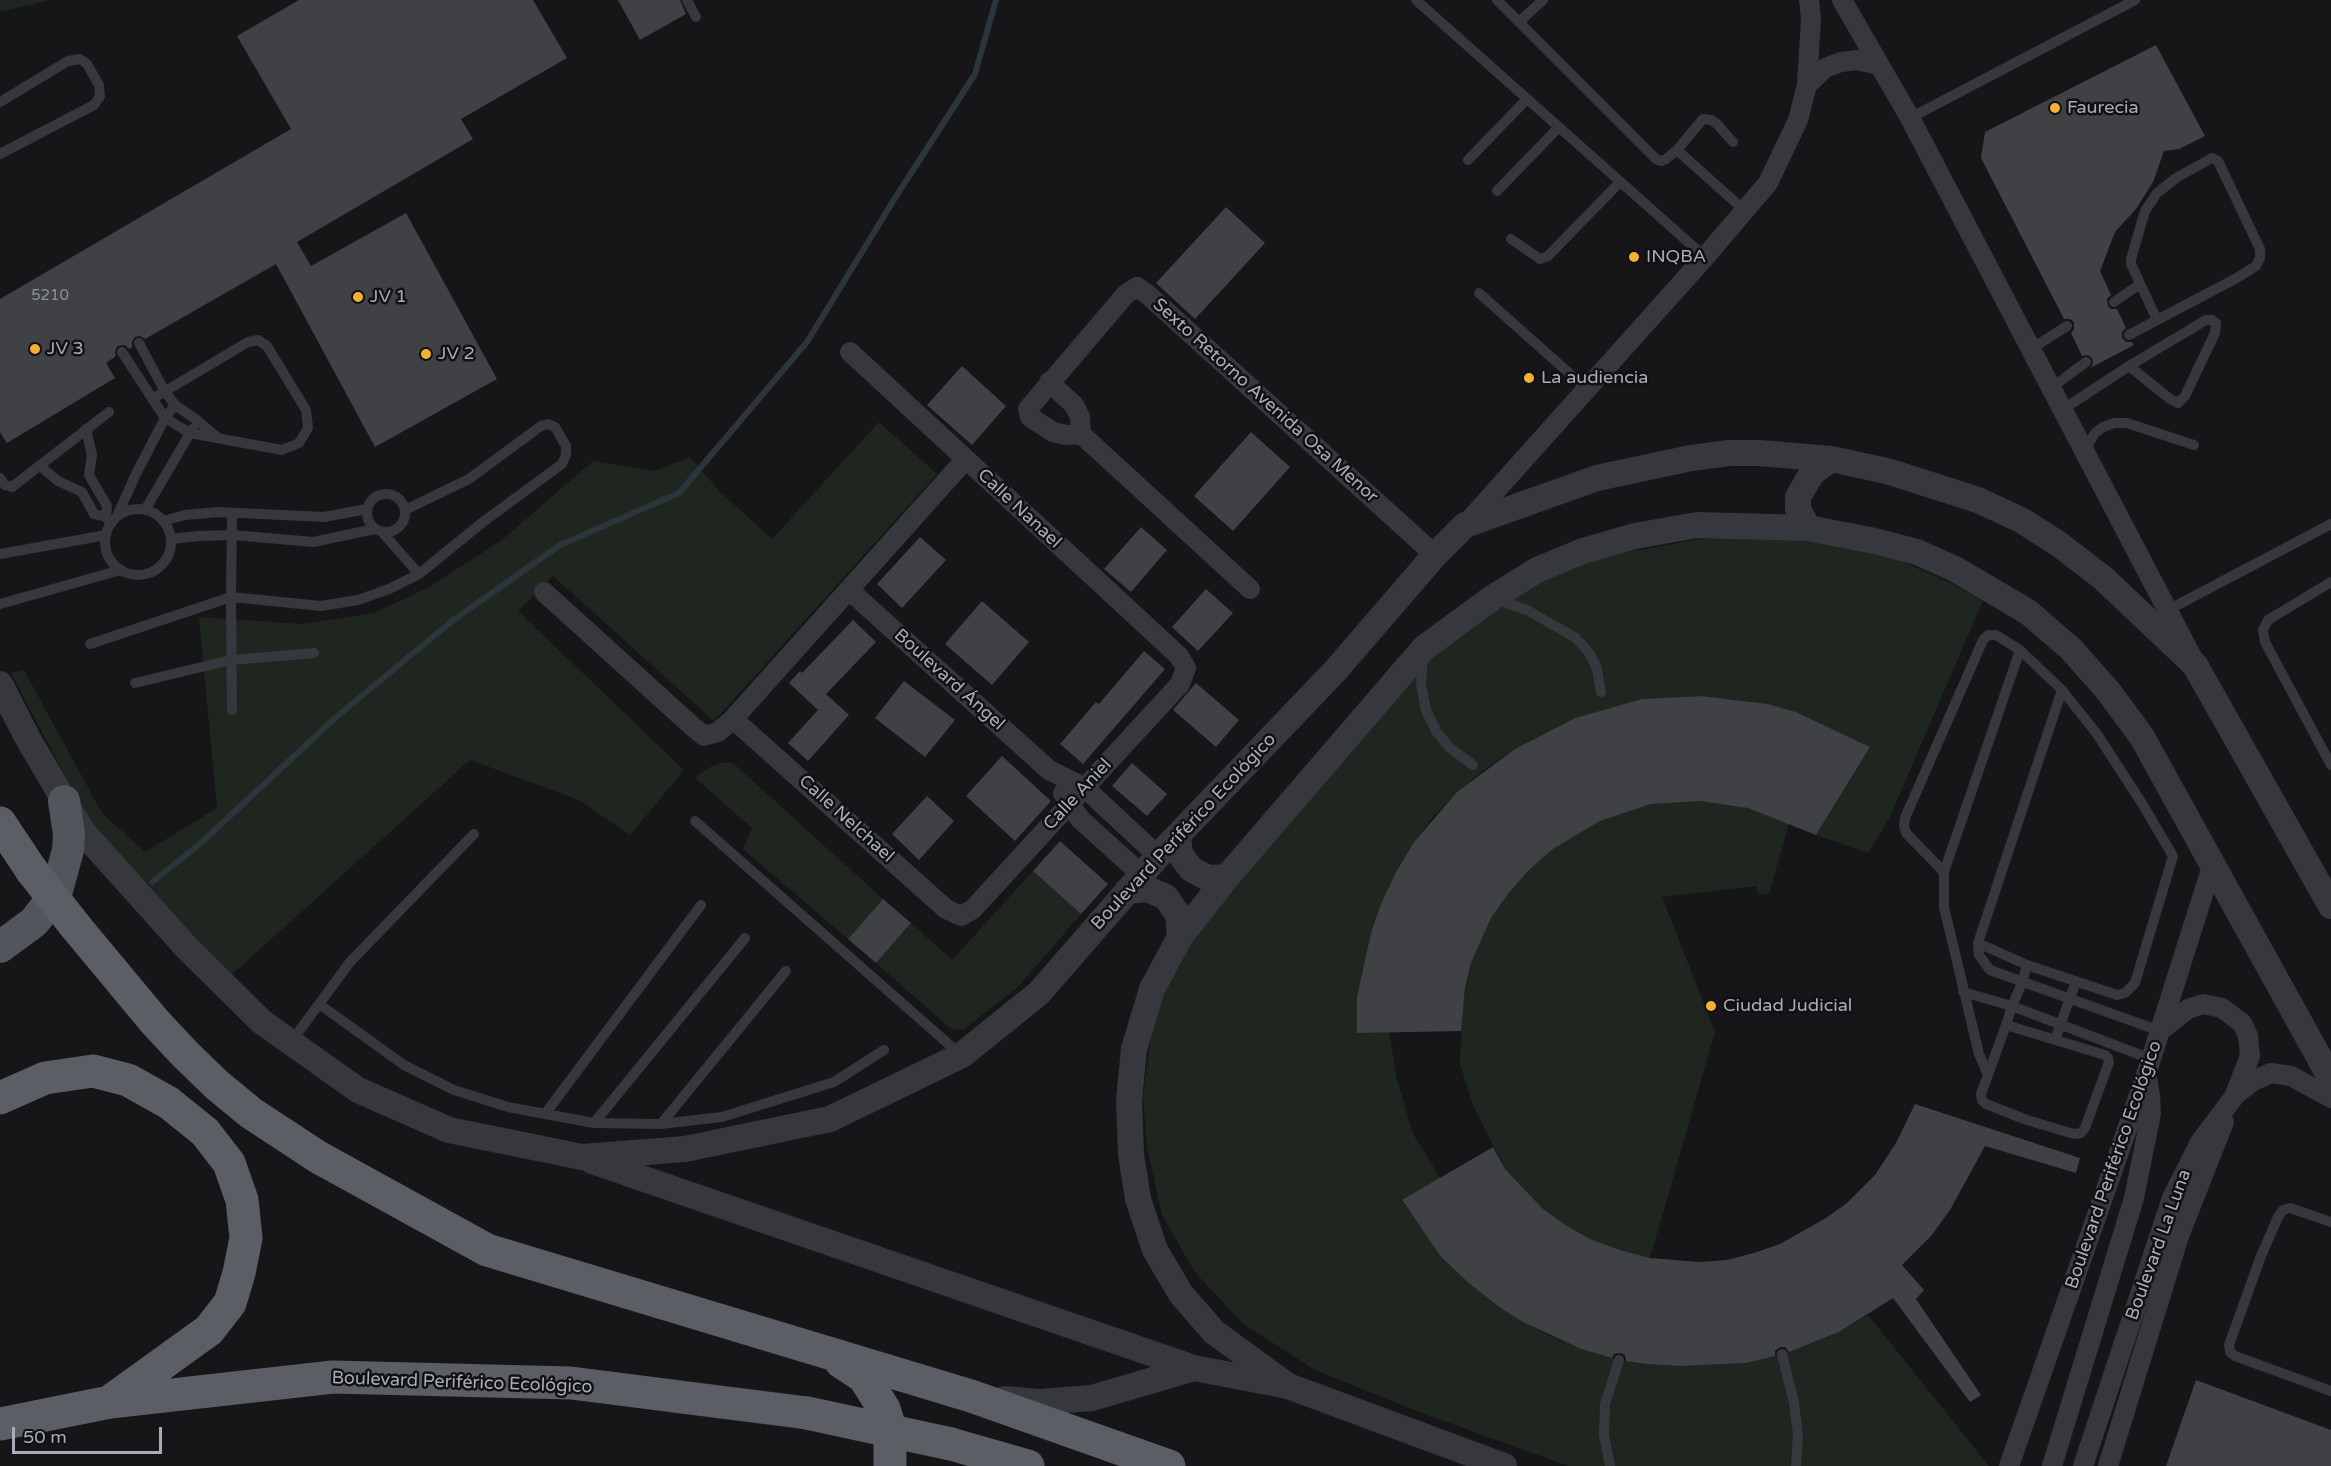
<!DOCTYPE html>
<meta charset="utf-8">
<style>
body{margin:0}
#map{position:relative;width:2331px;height:1466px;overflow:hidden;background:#161618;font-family:"Varela Round",sans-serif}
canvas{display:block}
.scale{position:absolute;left:12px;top:1427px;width:150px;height:27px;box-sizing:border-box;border:3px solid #a8adb8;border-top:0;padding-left:8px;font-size:18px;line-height:21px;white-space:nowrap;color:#a8adb8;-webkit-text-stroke:4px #111113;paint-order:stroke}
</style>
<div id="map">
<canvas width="2331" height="1466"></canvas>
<div class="scale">50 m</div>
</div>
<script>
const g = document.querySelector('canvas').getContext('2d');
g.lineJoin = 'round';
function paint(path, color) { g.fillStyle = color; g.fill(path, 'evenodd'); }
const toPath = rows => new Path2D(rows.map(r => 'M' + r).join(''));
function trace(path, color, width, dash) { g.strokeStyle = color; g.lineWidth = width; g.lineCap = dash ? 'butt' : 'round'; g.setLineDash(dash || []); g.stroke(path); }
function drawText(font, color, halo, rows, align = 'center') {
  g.font = font + ' "Varela Round",sans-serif'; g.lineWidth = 5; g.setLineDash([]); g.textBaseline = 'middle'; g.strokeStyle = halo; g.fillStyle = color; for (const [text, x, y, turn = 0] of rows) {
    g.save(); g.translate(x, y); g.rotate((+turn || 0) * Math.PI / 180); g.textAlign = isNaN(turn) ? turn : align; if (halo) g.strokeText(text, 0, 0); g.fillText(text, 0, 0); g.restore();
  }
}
const green = toPath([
 [0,0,51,0,0,12],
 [879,422,937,474,714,721,553,576,518,611,684,770,630,835,579,800,470,760,228,978,93,829,11,673,24,670,102,813,145,852,217,808,199,617,302,624,374,613,429,587,502,540,593,461,655,471,690,457,720,492,772,539],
 [1711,537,1816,537,1896,559,1951,583,1983,601,1889,819,1868,853,1816,835,1870,747,1796,712,1768,704,1702,696,1642,699,1575,718,1515,749,1484,770,1457,792,1432,818,1414,842,1395,874,1371,933,1357,996,1357,1033,1389,1032,1397,1079,1413,1134,1441,1179,1402,1201,1441,1257,1502,1309,1550,1336,1581,1349,1619,1360,1646,1364,1681,1366,1746,1363,1782,1354,1811,1344,1839,1332,1868,1315,1989,1466,1568,1466,1414,1410,1315,1370,1242,1323,1194,1271,1162,1215,1147,1147,1143,1096,1153,1022,1185,944,1409,676,1473,618,1531,586,1606,556],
 [722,763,733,763,883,899,848,939,743,849,752,828,695,778,710,767],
 [1675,801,1700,801,1724,803,1748,808,1789,823,1769,894,1758,894,1757,886,1662,897,1715,1032,1650,1258,1620,1250,1590,1239,1564,1224,1542,1208,1505,1169,1473,1105,1460,1064,1462,1010,1471,963,1491,918,1508,894,1529,870,1553,849,1600,821,1651,804],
 [1033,871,1081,914,1018,987,963,1030,950,1028,876,963,911,923,952,960]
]);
const stream = toPath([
 [152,882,201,843,335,718,452,621,560,545,679,493,807,342,895,198,975,74,996,0]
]);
const building = toPath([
 [299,0,533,0,567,58,461,119,473,139,297,242,311,266,406,213,497,379,375,447,276,264,145,339,140,336,135,337,132,342,132,347,129,349,125,345,117,346,115,352,116,356,106,363,115,378,7,443,0,432,0,299,291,129,237,36],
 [618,0,680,0,686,14,640,40],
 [2156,45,2205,136,2179,149,2164,151,2153,182,2136,209,2115,232,2100,271,2111,295,2107,299,2108,306,2111,309,2117,309,2126,328,2122,332,2122,338,2126,342,2132,342,2134,345,2090,368,2093,364,2092,358,2088,355,2082,356,2071,333,2074,329,2074,322,2070,319,2064,319,1981,158,1985,132],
 [1226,207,1265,243,1195,319,1156,283],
 [962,366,1006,406,972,445,927,405],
 [1251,432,1290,467,1233,531,1194,496],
 [1141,527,1167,550,1131,592,1104,569],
 [920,537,946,560,902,608,877,584],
 [1206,589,1233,613,1198,651,1172,627],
 [982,601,1029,642,992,685,945,644],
 [853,620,876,642,826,694,849,715,808,761,788,743,818,710,789,683,800,671,802,673],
 [1144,651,1165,669,1083,764,1060,744,1096,702,1099,704],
 [904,681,955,720,925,757,875,718],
 [1196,683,1239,720,1216,747,1173,710],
 [1702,696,1768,704,1796,712,1870,747,1816,835,1748,808,1700,801,1651,804,1600,821,1553,849,1529,870,1508,894,1491,918,1471,963,1465,989,1461,1031,1357,1033,1357,996,1371,933,1381,904,1395,874,1414,842,1457,792,1515,749,1575,718,1642,699],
 [1002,756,1051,801,1015,841,966,796],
 [1132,763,1167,794,1147,816,1112,786],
 [927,796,954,821,919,860,892,834],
 [1060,841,1108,884,1081,914,1033,871],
 [883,899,911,923,876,963,848,939],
 [1915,1104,2080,1158,2076,1173,1985,1146,1950,1210,1931,1236,1902,1265,1924,1290,1916,1299,1981,1395,1970,1402,1893,1298,1839,1332,1789,1352,1785,1347,1780,1347,1775,1351,1775,1356,1746,1363,1681,1366,1646,1364,1626,1361,1625,1355,1621,1353,1614,1354,1612,1358,1581,1349,1523,1322,1502,1309,1470,1284,1441,1257,1402,1200,1493,1147,1505,1169,1542,1208,1564,1224,1590,1239,1620,1250,1650,1258,1699,1262,1727,1260,1754,1253,1780,1244,1826,1218,1847,1203,1875,1175,1896,1143],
 [2196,1380,2331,1430,2331,1466,2166,1466]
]);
const service = toPath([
 [687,0,696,17],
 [1416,0,1705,257],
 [1497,0,1656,159,1661,161,1666,159,1677,150,1744,210],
 [1519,22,1543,0],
 [0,102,68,61,80,59,87,64,99,85,100,96,94,105,0,154],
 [1910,118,2135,0],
 [1677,150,1703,119,1711,120,1717,124,1733,142],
 [1468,160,1526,100],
 [1497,191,1558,128],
 [1511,239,1540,259,1548,256,1620,182],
 [1479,293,1587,389],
 [2114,302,2140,284],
 [2129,335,2157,320,2235,279,2256,266,2260,258,2260,249,2218,161,2212,158,2176,178,2157,193,2145,211,2131,259,2131,264,2157,320],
 [139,343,164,390,175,405,197,420,217,437],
 [2031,349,2067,326],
 [122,352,165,418,190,433,282,450,299,443,308,428,306,410,267,346,258,340,248,342,152,399],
 [2051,388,2086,362],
 [2062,410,2129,366,2206,320,2212,320,2216,323,2215,333,2185,396,2178,403,2170,399,2129,366],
 [86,429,92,455,89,475,107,506,106,517],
 [2084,451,2095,433,2103,427,2114,423,2127,423,2194,445],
 [40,466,58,481,82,492,94,514,106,517,111,524],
 [0,478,5,485,12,487,109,412],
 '367 513a19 19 0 1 1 38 0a19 19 0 1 1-38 0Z',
 '105 542a33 33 0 1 1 66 0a33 33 0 1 1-66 0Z',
 [145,510,193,428],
 [405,510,469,479,541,426,548,424,555,427,566,446,566,455,562,464,483,522,419,574],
 [232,513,231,597,321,606,358,600,389,589,419,574,382,532],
 [117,516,136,474,165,418,175,405],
 [163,521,185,515,218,512,324,517,367,509],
 [171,539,199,536,233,535,313,542,375,529],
 [0,554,106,535],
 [2331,582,2268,620,2263,630,2265,642,2331,765],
 [1495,599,1527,610,1576,638,1590,654,1597,669,1601,692],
 [0,604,121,570],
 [2168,610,2331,524],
 [90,644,231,597,232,710],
 [1423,657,1421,684,1426,710,1436,731,1449,747,1473,765],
 [135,683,231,660,314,653],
 [2062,690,1978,943,1979,955,1990,970,2160,1031],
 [695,821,961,1055],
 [1944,872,1906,833,1904,826,1905,818,1983,640,1988,635,1996,635,2020,650,2062,690,2097,734,2143,805,2173,856,2135,983,2125,993,2117,995,2027,965,1978,943],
 [1963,992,2012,1006,2151,1059],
 [319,1004,404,1065,454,1090,508,1107,594,1123,661,1124,722,1117,834,1082,884,1050],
 [2006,1025,2105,1055,2108,1058,2109,1062,2085,1128,2081,1133,2074,1134,2027,1120,1986,1104,1982,1100,1981,1094,1988,1075,2006,1025,2012,1006,2022,983,2027,965],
 [2055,1040,2076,981],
 [291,1042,350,962,474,834],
 [1988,1075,1979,1054,1944,907,1944,872,2020,650],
 [545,1114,701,905],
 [594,1123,745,938],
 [661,1124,786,971],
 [2331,1222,2290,1208,2283,1210,2278,1217,2261,1256,2229,1345,2230,1352,2235,1356,2331,1391],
 [1782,1354,1794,1403,1798,1434,1796,1466],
 [1610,1466,1604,1435,1605,1404,1619,1360]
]);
const minor = toPath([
 [1842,0,1910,118,2192,657],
 [1807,85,1825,68,1841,62,1857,60,1879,65],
 [1049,382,1074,405,1080,417,1081,434,1250,589],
 [1081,434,1066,435,1053,432,1030,417,1028,409,1126,294,1137,287,1147,294,1435,555],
 [1465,525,1705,257,1768,183,1798,120,1807,85,1811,18,1809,0],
 [849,590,1049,770,1085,788,1158,856],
 [544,592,692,726,704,736,718,732,733,719,965,460],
 [733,719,946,909,961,916,973,909,1180,684,1186,668,1179,656,850,352],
 [1063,793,1080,819,1142,875],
 [2235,1095,2253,1081,2271,1073,2291,1076,2331,1098],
 [2009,1466,2146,1075,2213,863],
 [2052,1466,2134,1198,2151,1114,2150,1095,2147,1078],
 [2083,1466,2172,1198,2200,1142,2234,1097,2250,1056,2248,1036,2242,1023,2222,1008,2203,1004,2188,1009,2160,1031],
 [2108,1466,2179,1236,2224,1122]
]);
const tertiary = toPath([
 [1808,528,1798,509,1798,497,1812,473,1831,459],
 [0,684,27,737,82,831,186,947,262,1022,358,1090,449,1130,582,1157,685,1149,830,1119,962,1055,1039,993,1158,856,1335,671,1435,555,1465,525,1597,478,1691,458,1729,453,1759,453,1831,459,1887,471,1978,500,2023,521,2060,545,2103,578,2195,665,2331,906],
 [1178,835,1180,854,1191,869,1208,878,1227,877],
 [1127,891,1147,889,1166,897,1178,915,1180,937],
 [592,1161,1194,1368,1288,1386,1504,1466],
 [1288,1386,1214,1332,1181,1294,1155,1250,1138,1199,1131,1154,1129,1100,1134,1049,1152,989,1180,937,1227,877,1424,648,1492,598,1537,570,1583,551,1635,536,1697,525,1808,528,1875,541,1917,552,1955,569,2028,612,2071,649,2109,692,2142,737,2331,1079],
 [1004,1399,1040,1402,1092,1398,1194,1368]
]);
const primary = toPath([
 [0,947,34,922,56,894,68,850,69,834,64,801]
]);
const trunk = toPath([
 [0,823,32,871],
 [76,927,155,1022,185,1054,217,1085,251,1113,318,1157,487,1250,971,1396,1169,1466],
 [0,1098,45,1078,93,1071,128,1080,169,1103,205,1132,229,1163,242,1200,246,1238,239,1273,230,1303,209,1330,112,1400],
 [841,1362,864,1377,884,1409,890,1428,890,1466],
 [0,1424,110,1402,333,1377,571,1383,807,1413],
 [951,1444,1028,1466]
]);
const trunkBridge = toPath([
 [32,871,76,927],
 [807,1413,951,1444]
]);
const markers = [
 [2055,108,6,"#f2b134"],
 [1634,257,6,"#f2b134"],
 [358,297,6,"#f2b134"],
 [35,349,6,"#f2b134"],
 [426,354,6,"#f2b134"],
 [1529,378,6,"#f2b134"],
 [1711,1006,6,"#f2b134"]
];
const numberNames = [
 ["5210",50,296]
];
const poiNames = [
 ["Faurecia",2067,108],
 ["INQBA",1646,257],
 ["JV 1",370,297],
 ["JV 3",47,349],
 ["JV 2",438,354],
 ["La audiencia",1541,378],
 ["Ciudad Judicial",1723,1006]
];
const streetNames = [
 ["Sexto Retorno Avenida Osa Menor",1265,401,42],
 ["Calle Nanael",1019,509,43],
 ["Boulevard Ángel",949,680,42],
 ["Calle Aniel",1078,795,-47],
 ["Calle Nelchael",846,819,42],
 ["Boulevard Periférico Ecológico",1184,832,-47],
 ["Boulevard Periférico Ecológico",2114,1165,-71],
 ["Boulevard La Luna",2159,1245,-70],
 ["Boulevard Periférico Ecológico",462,1383,2]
];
paint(green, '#1e261f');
trace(stream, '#2c353c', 6);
paint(building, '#404145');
trace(service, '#37383d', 10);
trace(minor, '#37383d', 20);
trace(tertiary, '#37383d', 26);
trace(primary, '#53555c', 32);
trace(trunk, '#5b5e65', 33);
trace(trunkBridge, '#5b5e65', 33);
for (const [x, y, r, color] of markers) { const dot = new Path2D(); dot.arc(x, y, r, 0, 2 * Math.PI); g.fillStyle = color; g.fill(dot); trace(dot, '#111113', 2); }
drawText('15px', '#8e929b', null, numberNames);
drawText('18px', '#a8adb8', '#111113', poiNames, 'left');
drawText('18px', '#a8adb8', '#111113', streetNames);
</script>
